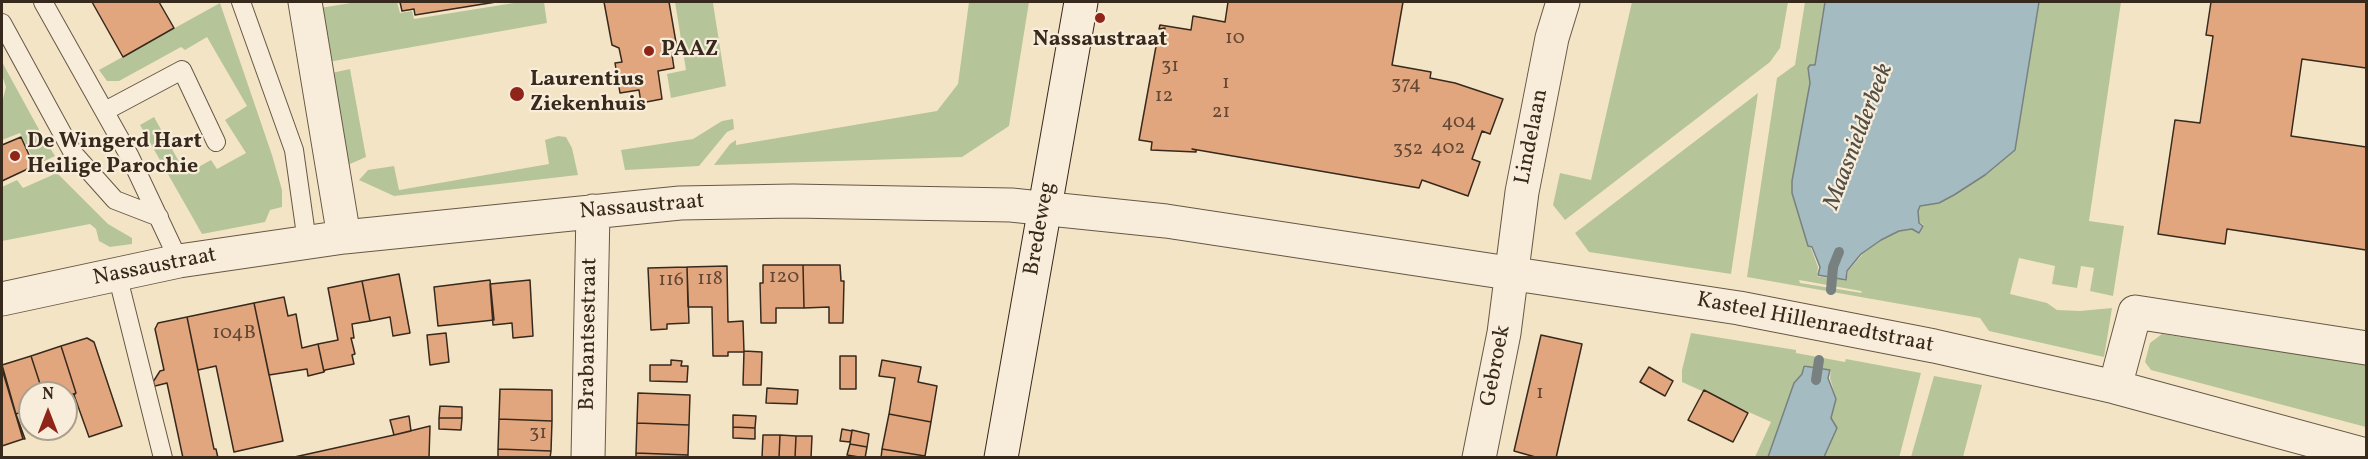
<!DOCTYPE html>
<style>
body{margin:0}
#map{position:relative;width:2368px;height:459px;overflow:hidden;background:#f4e4c6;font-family:Vollkorn,serif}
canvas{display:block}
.frame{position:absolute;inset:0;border:3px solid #37291c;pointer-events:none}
.north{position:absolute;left:18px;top:381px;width:60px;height:60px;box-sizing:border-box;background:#f8edda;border:2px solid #ab9f8e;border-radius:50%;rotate:0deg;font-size:16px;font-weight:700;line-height:24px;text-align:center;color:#37291c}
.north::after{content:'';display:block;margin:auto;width:21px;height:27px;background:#8f2418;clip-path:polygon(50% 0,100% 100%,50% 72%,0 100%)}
</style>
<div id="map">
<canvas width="2368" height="459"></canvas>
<div class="frame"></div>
<div class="north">N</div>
</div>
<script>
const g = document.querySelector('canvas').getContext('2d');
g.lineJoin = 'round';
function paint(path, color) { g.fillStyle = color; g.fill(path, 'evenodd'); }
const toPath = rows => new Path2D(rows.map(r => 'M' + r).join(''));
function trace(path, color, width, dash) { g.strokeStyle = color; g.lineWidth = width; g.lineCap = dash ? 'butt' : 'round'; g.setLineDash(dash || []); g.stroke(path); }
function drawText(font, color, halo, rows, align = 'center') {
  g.font = font + ' Vollkorn,serif'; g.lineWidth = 4.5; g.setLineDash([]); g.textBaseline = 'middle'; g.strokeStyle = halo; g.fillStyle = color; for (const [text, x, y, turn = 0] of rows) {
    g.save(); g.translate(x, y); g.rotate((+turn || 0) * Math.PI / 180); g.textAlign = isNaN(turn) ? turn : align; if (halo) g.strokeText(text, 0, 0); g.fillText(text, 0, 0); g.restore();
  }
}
const green = toPath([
 [357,2,367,2,367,3,397,2,400,13,412,11,414,19,520,2,544,2,547,23,328,62,320,8],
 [675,2,715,2,713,3,726,86,671,98,667,74,686,70],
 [969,2,1029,2,1009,126,962,157,714,165,730,144,736,140,736,145,937,111,958,84],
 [1632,2,1788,2,1780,48,1770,62,1565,220,1553,205,1560,173,1591,180],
 [1805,2,1825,2,1815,65,1808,68,1810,83,1792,181,1794,197,1808,246,1811,248,1818,267,1817,276,1829,278,1831,270,1835,271,1834,278,1846,281,1848,271,1862,255,1861,254,1881,240,1899,231,1912,229,1919,233,1924,225,1919,222,1918,211,1920,206,1939,203,1954,195,1985,175,2015,150,2039,2,2121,2,2089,221,2124,226,2113,296,2090,291,2094,268,2081,266,2077,288,2052,284,2055,266,2019,258,2010,294,2047,303,2057,310,2080,311,2112,308,2104,357,1989,331,1980,318,1747,277,1777,78,1795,65],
 [1799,280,1861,291,1862,293,1800,283],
 [220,3,272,155,282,190,282,207,270,210,265,222,202,234,140,125,154,117,186,174,211,160,217,169,246,153,225,120,247,106,207,37,185,50,181,47,119,81,107,81,99,70],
 [2,62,42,135,55,156,36,165,20,133,2,140,2,103,6,87,2,75],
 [350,69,366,157,343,167,327,74],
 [1758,93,1731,274,1589,252,1575,233],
 [733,119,734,129,727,132,699,166,625,170,621,150,693,139,722,121],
 [558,136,566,137,572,148,578,175,394,196,359,180,368,170,394,166,399,190,549,164,545,140],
 [57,173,108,224,132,238,132,244,110,247,99,241,96,229,90,224,2,241,2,187,17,180,23,188],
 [1691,333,1796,350,1796,353,1845,362,1846,359,1921,373,1899,458,1824,457,1837,428,1831,418,1836,399,1830,378,1831,370,1803,365,1802,373,1794,383,1768,457,1755,457,1771,422,1682,382,1682,370],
 [2162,334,2366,364,2366,427,2151,370,2145,362,2150,343],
 [1934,376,1982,385,1963,457,1911,457]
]);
const water = toPath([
 [1825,2,2039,2,2015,150,1985,175,1954,195,1939,203,1920,206,1918,211,1919,223,1923,226,1919,233,1912,229,1899,231,1881,240,1861,254,1847,271,1846,280,1835,278,1837,268,1834,264,1830,267,1829,277,1818,275,1820,267,1812,247,1808,246,1792,193,1792,181,1810,83,1808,68,1810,65,1815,65,1825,2],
 [1804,366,1830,370,1828,378,1836,399,1831,418,1837,428,1824,457,1768,457,1794,383,1802,374,1804,366]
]);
const stream = toPath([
 [1831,290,1833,267,1839,252],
 [1816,380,1819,360]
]);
const building = toPath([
 [92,2,159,2,174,28,123,57,92,2],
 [400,2,496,2,415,15,414,9,402,11,400,2],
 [604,2,669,2,678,54,672,55,674,68,658,71,662,99,641,103,639,90,620,93,615,63,622,62,619,48,612,45,604,2],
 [1228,2,1403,2,1392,65,1431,72,1430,78,1455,83,1503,99,1490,134,1482,131,1472,159,1480,162,1468,196,1422,180,1419,188,1192,149,1196,150,1196,152,1151,150,1152,142,1139,140,1157,41,1162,41,1165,28,1159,29,1160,25,1191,30,1193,16,1225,22,1228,2],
 [2211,2,2366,2,2366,68,2302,59,2291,136,2366,147,2366,250,2227,229,2225,244,2158,234,2175,120,2200,123,2213,36,2206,35,2211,2],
 [21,137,34,166,2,181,2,145,21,137],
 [763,265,803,265,804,308,776,308,776,323,761,323,760,283,763,283,763,265],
 [803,265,840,265,841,281,844,281,843,323,829,323,829,307,804,308,803,265],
 [727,266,728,322,743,321,744,352,728,352,728,356,713,356,712,307,688,307,687,267,727,266],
 [687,267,689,323,667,324,667,329,651,330,648,268,687,267],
 [399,274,410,333,393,336,390,317,370,321,362,281,399,274],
 [490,280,494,320,438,326,434,287,490,280],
 [530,280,533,336,513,338,512,323,493,325,490,284,530,280],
 [362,281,370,321,352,324,354,338,351,338,355,354,352,355,354,364,325,370,324,372,318,344,338,340,328,288,362,281],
 [284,297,288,316,296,314,302,348,318,344,324,372,308,376,307,369,269,375,254,303,284,297],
 [254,303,283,441,234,452,216,366,198,370,187,317,254,303],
 [187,317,214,449,216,449,218,458,183,458,167,383,155,386,153,382,160,371,164,370,155,329,158,323,187,317],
 [446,333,449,362,430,365,427,335,446,333],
 [1541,335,1582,344,1556,458,1539,458,1514,451,1541,335],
 [87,338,94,342,122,426,89,437,74,395,76,393,61,346,87,338],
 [61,346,76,393,66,397,66,393,43,393,31,356,61,346],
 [744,351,762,352,761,385,743,385,744,351],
 [31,356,43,393,30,393,30,409,16,414,25,439,23,439,2,365,31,356],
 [840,356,856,356,856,389,840,389,840,356],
 [671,360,682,361,681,366,688,366,687,382,650,381,650,365,671,365,671,360],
 [882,360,921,367,918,382,937,386,931,422,889,414,895,378,879,376,882,360],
 [1649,367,1673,381,1665,396,1640,382,1649,367],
 [2,369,23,439,2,446,2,369],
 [767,388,798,390,797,404,766,403,767,388],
 [500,389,552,390,552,421,499,419,500,389],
 [1704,390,1748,413,1733,442,1688,420,1704,390],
 [638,393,690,395,689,425,637,423,638,393],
 [440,406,462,407,462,418,439,418,440,406],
 [889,414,931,422,925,456,882,449,889,414],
 [733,415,756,416,755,428,733,427,733,415],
 [409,416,411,431,394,435,390,420,409,416],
 [439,418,462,418,461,430,439,429,439,418],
 [499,419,552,421,551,451,498,449,499,419],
 [637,423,689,425,688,455,636,453,637,423],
 [430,426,429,458,290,458,394,435,430,426],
 [733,427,755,428,755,439,733,438,733,427],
 [842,429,852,431,850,442,840,441,842,429],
 [852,430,869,434,867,447,850,444,852,430],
 [763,435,780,435,779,458,762,458,763,435],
 [780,435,796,436,795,458,779,458,780,435],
 [796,436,812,436,811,458,795,458,796,436],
 [850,444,867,447,865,458,847,455,850,444],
 [498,449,551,451,550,458,498,458,498,449],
 [882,449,925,456,924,458,881,458,882,449],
 [636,453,688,455,688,458,636,458,636,453]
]);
const lane = toPath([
 [43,2,130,157,179,261],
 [241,2,294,150,307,242],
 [2,23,73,153,115,200,159,217],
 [105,111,182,70,216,142],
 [117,274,163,458]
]);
const street = toPath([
 [305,2,344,237],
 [2,299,179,261,344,237,680,203,793,201,1011,205,1166,221,1739,308,1934,346,2115,387,2366,455],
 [2115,387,2135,312,2366,348],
 [588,458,593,211],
 [1479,458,1504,333,1522,192,1552,38,1563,2]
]);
const secondary = toPath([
 [1001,458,1081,2]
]);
const markers = [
 [1100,18,6,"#8f2418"],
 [649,51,6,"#8f2418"],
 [517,94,8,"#8f2418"],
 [15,156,6,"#8f2418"]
];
const numberNames = [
 ["10",1235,39],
 ["31",1170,67],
 ["1",1226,84],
 ["374",1406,85],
 ["12",1164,97],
 ["21",1221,113],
 ["404",1459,123],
 ["402",1448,149],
 ["352",1408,150],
 ["120",784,278],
 ["118",710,280],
 ["116",671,281],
 ["104B",234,334],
 ["1",1540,394],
 ["31",538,434]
];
const poiNames = [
 ["Nassaustraat",1100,41,"center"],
 ["PAAZ",661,51],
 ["Laurentius",530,81],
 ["Ziekenhuis",530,106],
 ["De Wingerd Hart",27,143],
 ["Heilige Parochie",27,168]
];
const streetNames = [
 ["Lindelaan",1533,137,-79],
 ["Nassaustraat",642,208,-5],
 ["Bredeweg",1041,229,-80],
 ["Nassaustraat",155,268,-11],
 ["Kasteel Hillenraedtstraat",1815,324,11],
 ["Brabantsestraat",590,334,-89],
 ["Gebroek",1497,366,-79]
];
const waterNames = [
 ["Maasnielderbeek",1860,137,-69]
];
paint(green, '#b6c599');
paint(water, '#a3bbc1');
trace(water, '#78817f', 1.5);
trace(stream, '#78817f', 10);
paint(building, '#e2a67f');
trace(building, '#37291c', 1.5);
trace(lane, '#665846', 20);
trace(street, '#665846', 35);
trace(secondary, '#37291c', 35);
trace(lane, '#f8edda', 18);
trace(street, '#f8edda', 33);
trace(secondary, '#f8edda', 33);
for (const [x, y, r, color] of markers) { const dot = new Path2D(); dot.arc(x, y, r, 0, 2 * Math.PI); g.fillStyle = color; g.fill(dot); trace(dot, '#f8edda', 2); }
drawText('20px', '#624835', null, numberNames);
drawText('bold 22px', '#37291c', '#f8edda', poiNames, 'left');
drawText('22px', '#37291c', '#f8edda', streetNames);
drawText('italic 24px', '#524e45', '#f8edda', waterNames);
</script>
